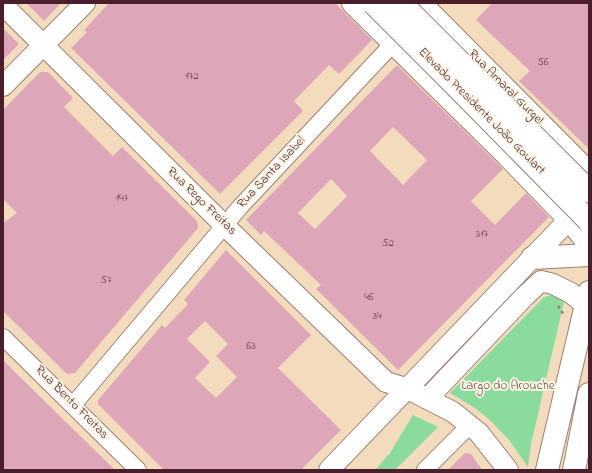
<!DOCTYPE html>
<meta charset="utf-8">
<style>
body{margin:0}
#map{position:relative;width:592px;height:473px;overflow:hidden;background:#f2dcbd;font-family:"Indie Flower",sans-serif}
canvas{display:block}
.frame{position:absolute;inset:0;border:4px solid #4a1f2b;pointer-events:none}
</style>
<div id="map">
<canvas width="592" height="473"></canvas>
<div class="frame"></div>
</div>
<script>
const g = document.querySelector('canvas').getContext('2d');
g.lineJoin = 'round';
function paint(path, color) { g.fillStyle = color; g.fill(path, 'evenodd'); }
const toPath = rows => new Path2D(rows.map(r => 'M' + r).join(''));
function trace(path, color, width, dash) { g.strokeStyle = color; g.lineWidth = width; g.lineCap = dash ? 'butt' : 'round'; g.setLineDash(dash || []); g.stroke(path); }
function drawText(font, color, halo, rows, align = 'center') {
  g.font = font + ' "Indie Flower",sans-serif'; g.lineWidth = 4; g.setLineDash([]); g.textBaseline = 'middle'; g.strokeStyle = halo; g.fillStyle = color; for (const [text, x, y, turn = 0] of rows) {
    g.save(); g.translate(x, y); g.rotate((+turn || 0) * Math.PI / 180); g.textAlign = isNaN(turn) ? turn : align; if (halo) g.strokeText(text, 0, 0); g.fillText(text, 0, 0); g.restore();
  }
}
const green = toPath([
 [553,295,559,297,564,302,531,444,528,467,509,440,491,421,475,408,450,393,543,298,547,296],
 [413,415,438,427,395,470,375,470,390,453]
]);
const building = toPath([
 [26,3,61,3,44,21],
 [109,3,335,3,372,40,339,74,329,65,294,101,303,111,220,194,71,48,87,32,84,30],
 [492,3,589,3,589,149,519,81,530,71,476,20],
 [3,28,19,44,3,60],
 [397,65,503,169,471,201,495,225,526,193,549,217,398,370,316,289,321,285,264,231,261,235,246,220],
 [393,127,427,160,403,185,370,151],
 [331,179,347,196,315,229,298,213],
 [40,72,48,72,73,98,64,107,113,156,122,147,197,221,198,228,75,373,67,374,3,311,3,223,17,213,3,199,3,110],
 [226,250,311,335,278,368,341,430,301,470,164,470,98,404,98,400,162,325,165,328,188,304,184,300],
 [205,321,228,344,216,356,237,377,216,398,195,378,210,362,187,339],
 [3,360,19,376,115,470,3,470],
 [465,453,471,454,482,470,448,470]
]);
const path = toPath([
 [558,306,564,315]
]);
const minor = toPath([
 [3,337,138,470],
 [73,405,240,207,401,35],
 [425,470,470,425]
]);
const tertiary = toPath([
 [3,5,224,225,386,382,406,388,453,412,479,433,508,470],
 [3,86,85,3],
 [427,399,524,297,541,281,553,284,571,293,589,308],
 [329,470,581,207]
]);
const secondary = toPath([
 [353,3,508,156,569,219,589,244],
 [420,3,589,173],
 [532,258,589,255],
 [547,470,589,292],
 [574,470,589,394]
]);
const trunkBridge = toPath([
 [373,3,449,79,589,221],
 [401,3,589,191]
]);
const numberNames = [
 ["56",543,63],
 ["172",192,77],
 ["147",122,199],
 ["317",482,235],
 ["52",388,244],
 ["57",106,281],
 ["46",369,298],
 ["34",377,317],
 ["63",251,347]
];
const streetNames = [
 ["Rua Amaral Gurgel",505,88,45],
 ["Elevado Presidente João Goulart",481,112,45],
 ["Rua Santa Isabel",272,173,-47],
 ["Rua Rego Freitas",201,202,44],
 ["Rua Bento Freitas",71,403,45]
];
const parkNames = [
 ["Largo do Arouche",508,387]
];
paint(green, '#8bdc9c');
paint(building, '#dea7b9');
trace(minor, '#9e7e74', 18);
trace(tertiary, '#9e7e74', 22);
trace(secondary, '#9e7e74', 24);
trace(path, '#9e7e74', 2.5, [3, 3]);
trace(minor, '#fff', 16);
trace(tertiary, '#fff', 20);
trace(secondary, '#fff', 22);
trace(trunkBridge, '#9e7e74', 24, []);
trace(trunkBridge, '#fff', 22);
drawText('11px', '#6f414e', null, numberNames);
drawText('13px', '#4a1f2b', '#fcf5e5', streetNames);
drawText('13px', '#5a4e47', '#fcf5e5', parkNames);
</script>
